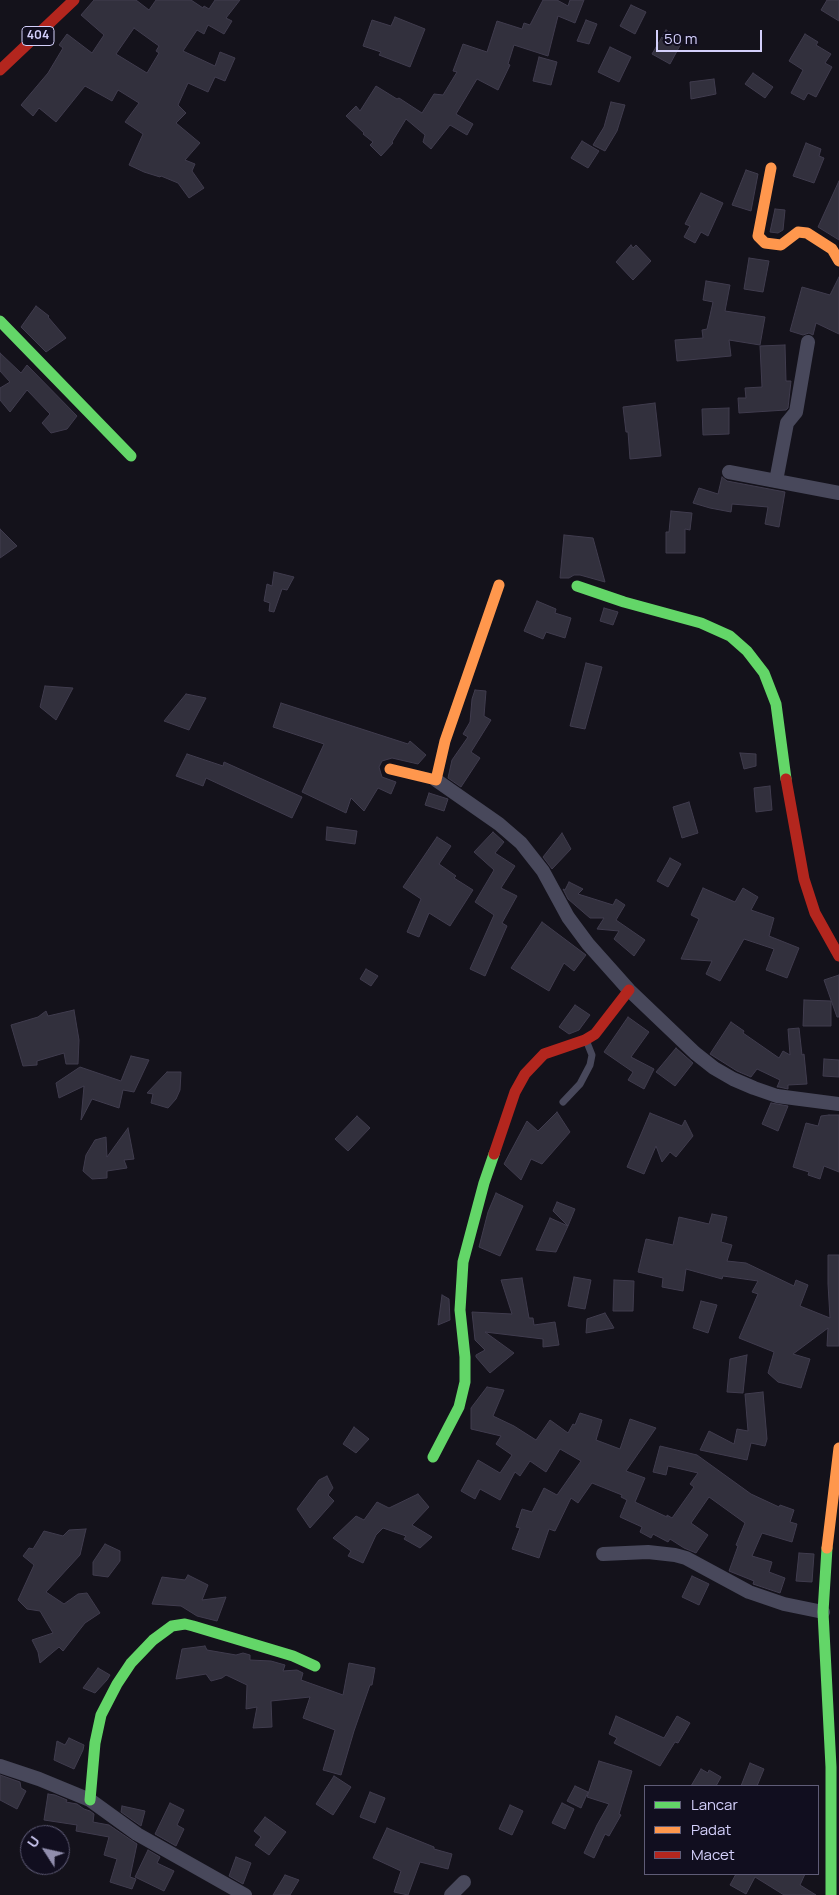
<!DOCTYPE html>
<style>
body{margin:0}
#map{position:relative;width:839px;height:1895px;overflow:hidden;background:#14121b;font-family:Manrope,sans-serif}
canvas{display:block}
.legend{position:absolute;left:644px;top:1785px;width:175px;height:90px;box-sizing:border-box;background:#110e1f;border:1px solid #5f5c77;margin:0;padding:6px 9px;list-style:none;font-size:15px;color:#d4d0fb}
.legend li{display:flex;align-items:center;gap:10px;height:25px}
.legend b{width:25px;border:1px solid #5f5c77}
.north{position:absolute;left:20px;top:1825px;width:50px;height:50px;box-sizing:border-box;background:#110e1f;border:1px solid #5f5c77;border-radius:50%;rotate:305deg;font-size:14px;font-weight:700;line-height:20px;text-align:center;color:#d4d0fb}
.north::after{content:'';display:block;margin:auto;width:18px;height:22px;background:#918ead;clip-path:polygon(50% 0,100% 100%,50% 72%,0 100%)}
.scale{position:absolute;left:656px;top:30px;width:106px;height:22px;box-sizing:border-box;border:2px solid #d4d0fb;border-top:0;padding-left:6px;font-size:15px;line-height:18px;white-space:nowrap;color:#d4d0fb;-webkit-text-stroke:4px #110e1f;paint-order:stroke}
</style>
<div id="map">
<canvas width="839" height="1895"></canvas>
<ul class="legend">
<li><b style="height:6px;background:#63d668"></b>Lancar</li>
<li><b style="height:6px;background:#ff974d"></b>Padat</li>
<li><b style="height:6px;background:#b3261e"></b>Macet</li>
</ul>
<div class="north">U</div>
<div class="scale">50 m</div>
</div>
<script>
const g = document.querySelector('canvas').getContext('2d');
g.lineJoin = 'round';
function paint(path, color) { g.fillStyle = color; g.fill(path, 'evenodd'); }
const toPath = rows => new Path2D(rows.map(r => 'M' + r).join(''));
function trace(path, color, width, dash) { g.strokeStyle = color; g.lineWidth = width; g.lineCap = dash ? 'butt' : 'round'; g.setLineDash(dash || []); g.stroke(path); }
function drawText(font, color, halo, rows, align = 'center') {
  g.font = font + ' Manrope,sans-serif'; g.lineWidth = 4.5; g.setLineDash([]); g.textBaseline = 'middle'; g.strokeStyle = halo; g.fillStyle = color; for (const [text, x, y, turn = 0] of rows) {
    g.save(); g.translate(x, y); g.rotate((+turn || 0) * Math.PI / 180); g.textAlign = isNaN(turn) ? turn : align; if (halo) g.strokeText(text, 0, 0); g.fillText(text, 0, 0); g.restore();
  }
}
const building = toPath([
 [94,0,136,0,149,10,156,0,191,0,203,8,204,6,209,9,215,0,240,0,226,18,232,21,224,34,208,25,204,34,197,30,183,51,215,66,220,52,235,58,225,81,215,77,208,92,188,83,178,105,186,113,176,123,200,143,185,160,195,164,192,171,204,188,189,198,178,183,161,176,160,177,144,172,129,165,143,134,125,122,139,103,118,90,112,101,85,86,56,122,39,108,33,116,21,105,48,73,63,48,59,45,67,34,92,53,104,35,81,15,94,0],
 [134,28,159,46,156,51,159,53,147,73,116,54,134,28],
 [543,0,557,0,568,6,570,0,584,0,575,23,558,16,548,56,514,45,508,64,510,65,498,90,477,79,456,114,473,124,467,135,450,125,431,149,423,142,425,135,406,119,392,142,393,143,381,156,370,145,373,142,363,134,364,133,346,116,356,106,360,111,376,86,397,99,399,98,422,113,434,94,443,95,457,72,453,71,463,44,487,52,497,21,522,29,524,23,530,25,543,0],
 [827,0,839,0,839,21,821,10,827,0],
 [631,5,646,12,635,34,620,26,631,5],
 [395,17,425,29,410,67,379,55,381,52,363,46,372,20,391,26,395,17],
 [586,20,597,24,589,44,577,41,586,20],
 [666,30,683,40,670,64,652,54,666,30],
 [805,34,818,42,816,45,831,54,825,63,832,67,816,97,808,93,804,100,791,93,803,70,789,61,805,34],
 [610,47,631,57,619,82,598,72,610,47],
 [539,57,557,62,551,85,533,81,539,57],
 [753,73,773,87,765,98,745,84,753,73],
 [714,79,716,94,691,99,690,82,714,79],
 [611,102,625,105,617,131,605,151,593,145,604,127,611,102],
 [582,141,599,151,588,168,571,158,582,141],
 [806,143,821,149,819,156,824,158,814,183,793,176,806,143],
 [746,170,758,174,751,211,732,205,746,170],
 [839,181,839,240,818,227,839,181],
 [701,193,723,203,708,236,701,232,695,243,684,237,690,226,685,224,701,193],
 [775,209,785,210,783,230,778,233,770,232,775,209],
 [631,245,633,248,636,245,651,261,633,280,616,262,631,245],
 [749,258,769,261,763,292,744,289,749,258],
 [839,277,839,334,816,323,813,335,809,333,803,335,790,331,802,287,830,295,839,277],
 [706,281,730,285,725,311,765,317,760,345,729,340,731,356,677,361,675,340,703,338,702,330,707,329,713,302,703,300,706,281],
 [36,306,49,316,48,317,66,338,46,352,21,327,36,306],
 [785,345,786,381,791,381,788,408,786,410,739,413,738,398,746,398,745,388,762,387,760,346,785,345],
 [0,353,21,373,27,365,77,416,67,429,51,433,42,423,50,414,27,390,10,412,0,400,0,388,10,382,0,371,0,353],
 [655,403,661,456,630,459,628,432,626,432,623,407,655,403],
 [729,408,729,434,703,435,702,409,729,408],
 [722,477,727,481,785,492,779,527,765,524,768,507,732,504,731,512,710,508,693,503,699,488,718,494,722,477],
 [671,511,692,513,690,530,685,529,685,553,666,553,666,532,669,532,671,511],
 [0,529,17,546,0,558,0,529],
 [564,535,593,538,605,582,580,575,574,575,569,578,560,578,564,535],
 [274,572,294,577,287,590,282,589,274,612,269,611,270,603,264,601,267,584,272,586,274,572],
 [537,601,556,609,555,613,571,618,565,638,546,632,543,639,524,631,537,601],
 [604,608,618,612,613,625,600,621,604,608],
 [586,663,602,667,585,729,570,726,586,663],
 [45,686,73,688,56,720,40,707,45,686],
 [475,690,486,691,484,716,491,720,471,752,480,758,461,787,448,778,452,760,468,737,463,734,470,722,472,699,475,690],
 [186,694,206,698,189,730,164,721,186,694],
 [281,703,408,744,410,741,426,755,418,764,392,758,382,761,379,767,382,777,396,782,391,794,378,788,364,811,351,798,346,813,302,792,324,744,273,727,281,703],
 [740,753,756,754,756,766,744,769,740,753],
 [187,754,223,766,224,762,302,797,292,818,206,778,203,786,176,776,187,754],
 [770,786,772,810,756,812,754,788,770,786],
 [429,793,448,799,444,811,425,805,429,793],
 [689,802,698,833,682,838,673,807,689,802],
 [327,827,357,831,355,844,326,840,327,827],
 [493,832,504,842,495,853,515,866,501,888,517,896,502,923,507,926,485,976,470,969,494,915,475,902,494,870,474,852,493,832],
 [562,833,571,849,552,869,543,857,562,833],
 [437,837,451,846,439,864,456,876,454,878,473,890,450,926,429,913,419,937,407,932,421,899,403,887,437,837],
 [670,858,681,864,668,887,657,881,670,858],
 [569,882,583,889,578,894,613,905,616,899,625,905,616,920,645,940,634,956,614,939,619,931,597,929,604,918,590,918,568,899,563,889,565,890,569,882],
 [703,888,735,902,743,888,758,897,751,910,774,918,769,936,799,948,787,978,766,970,774,949,744,939,720,981,706,974,712,961,681,959,699,919,691,915,703,888],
 [542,922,586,955,574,971,564,963,549,991,511,968,542,922],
 [366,969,378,976,371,986,360,979,366,969],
 [839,975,839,1017,837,1017,824,980,839,975],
 [804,1000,831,1001,831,1026,803,1026,804,1000],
 [575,1005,590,1015,579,1030,569,1034,559,1027,575,1005],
 [74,1010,79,1040,78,1064,66,1064,64,1053,37,1061,37,1065,23,1066,11,1025,38,1017,46,1011,48,1016,74,1010],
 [628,1017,649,1032,631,1057,654,1069,644,1089,628,1080,633,1072,604,1052,628,1017],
 [731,1022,744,1031,743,1033,779,1058,783,1051,790,1055,788,1029,799,1028,802,1055,804,1054,807,1084,788,1085,788,1089,779,1087,777,1087,780,1080,757,1069,751,1077,737,1071,710,1054,731,1022],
 [676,1048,693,1063,675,1086,656,1072,676,1048],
 [131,1056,149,1060,134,1092,123,1090,119,1108,92,1099,81,1120,84,1086,59,1098,56,1083,80,1067,121,1081,131,1056],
 [824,1059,839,1060,839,1077,823,1076,824,1059],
 [167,1072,181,1072,180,1090,176,1099,168,1108,151,1103,153,1094,147,1093,167,1072],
 [771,1103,788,1106,778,1131,762,1124,771,1103],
 [557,1112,570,1132,542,1164,531,1159,521,1180,504,1164,527,1121,538,1131,557,1112],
 [650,1113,682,1126,685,1120,693,1136,676,1157,670,1152,662,1162,656,1146,644,1174,627,1167,650,1113],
 [829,1115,839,1115,839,1172,824,1166,820,1179,808,1175,809,1172,793,1167,806,1123,818,1126,821,1116,829,1115],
 [357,1116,370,1128,348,1151,335,1139,357,1116],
 [128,1128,134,1159,124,1160,127,1168,107,1171,107,1178,92,1179,83,1171,86,1155,95,1140,106,1137,107,1157,128,1128],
 [496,1193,523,1206,500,1256,479,1247,488,1212,496,1193],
 [557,1202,575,1209,568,1226,553,1211,557,1202],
 [712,1214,727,1217,721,1242,732,1245,727,1261,746,1263,794,1286,796,1280,808,1285,800,1306,830,1318,828,1284,828,1255,839,1255,839,1346,827,1346,828,1328,793,1354,810,1359,801,1388,778,1382,768,1373,774,1352,739,1338,758,1294,752,1292,758,1281,723,1276,722,1279,686,1269,683,1291,662,1287,663,1278,638,1272,646,1239,673,1245,679,1217,709,1224,712,1214],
 [550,1218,568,1226,556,1252,536,1250,550,1218],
 [574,1277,591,1280,585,1309,568,1306,574,1277],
 [522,1278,529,1318,533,1318,534,1325,555,1322,559,1345,543,1347,543,1339,485,1332,514,1353,490,1373,476,1357,476,1355,485,1350,475,1340,472,1312,512,1314,501,1280,522,1278],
 [614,1280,634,1281,633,1311,613,1311,614,1280],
 [442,1295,449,1299,450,1320,438,1325,442,1295],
 [701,1301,717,1305,708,1333,693,1328,701,1301],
 [605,1313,614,1328,586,1333,587,1319,605,1313],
 [747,1355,743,1393,727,1392,730,1359,747,1355],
 [487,1387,504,1390,493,1416,514,1426,536,1440,550,1420,568,1433,573,1424,575,1425,580,1413,602,1420,596,1440,620,1449,630,1419,656,1428,626,1471,645,1478,635,1502,667,1517,667,1515,672,1518,694,1487,690,1484,698,1473,668,1466,666,1475,653,1472,660,1446,697,1455,751,1494,779,1507,780,1505,794,1510,790,1522,797,1524,792,1542,762,1533,752,1556,772,1562,769,1572,785,1578,780,1593,753,1584,754,1581,729,1571,738,1546,736,1545,745,1523,709,1497,691,1523,708,1535,696,1553,684,1548,670,1539,668,1542,653,1534,651,1538,640,1532,642,1527,620,1517,627,1500,621,1497,622,1495,592,1483,578,1503,571,1498,555,1531,549,1529,539,1558,512,1549,520,1528,516,1527,522,1509,532,1512,544,1488,557,1495,581,1461,560,1449,546,1472,530,1461,520,1476,515,1472,500,1500,480,1489,475,1499,461,1491,478,1460,500,1473,512,1455,496,1444,501,1436,471,1429,471,1408,487,1387],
 [763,1392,767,1439,765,1446,751,1443,747,1460,700,1450,709,1431,734,1444,737,1429,748,1431,745,1394,763,1392],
 [354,1427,369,1439,356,1453,343,1444,354,1427],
 [327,1476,333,1488,328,1495,334,1501,310,1528,297,1509,319,1480,327,1476],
 [418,1494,429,1507,412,1525,432,1537,420,1548,404,1539,406,1536,383,1528,376,1535,363,1563,348,1556,351,1551,333,1538,356,1516,364,1520,377,1502,389,1508,418,1494],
 [86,1529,80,1555,46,1592,64,1604,78,1594,87,1593,100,1613,85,1623,63,1651,59,1647,40,1663,38,1652,32,1640,53,1633,40,1611,27,1609,18,1600,34,1565,23,1556,29,1548,33,1549,44,1531,63,1536,69,1530,86,1529],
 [105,1544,120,1551,120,1561,108,1577,93,1575,93,1562,105,1544],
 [799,1553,814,1554,812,1582,796,1581,799,1553],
 [188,1575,208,1585,202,1600,226,1597,217,1621,197,1616,181,1606,152,1604,162,1577,185,1580,188,1575],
 [692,1576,709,1584,699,1605,682,1597,692,1576],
 [205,1646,207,1650,236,1655,243,1653,250,1655,250,1660,271,1661,285,1665,283,1671,297,1670,303,1673,301,1680,343,1695,349,1663,375,1668,372,1685,370,1685,354,1731,341,1775,323,1770,335,1730,303,1718,310,1697,271,1701,272,1727,253,1728,257,1707,246,1709,247,1685,226,1675,222,1678,211,1681,206,1674,176,1679,182,1649,205,1646],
 [98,1668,110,1675,107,1680,95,1693,83,1688,98,1668],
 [616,1716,664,1738,677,1716,690,1723,678,1743,675,1742,660,1766,614,1743,617,1738,609,1734,616,1716],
 [69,1738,84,1745,83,1750,74,1769,54,1760,57,1741,65,1745,69,1738],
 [599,1761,632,1771,619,1814,621,1815,609,1836,605,1834,594,1858,584,1853,597,1825,609,1804,587,1797,599,1761],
 [750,1763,764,1769,757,1786,741,1786,750,1763],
 [701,1769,708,1773,709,1770,721,1777,716,1786,691,1786,701,1769],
 [0,1775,20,1782,21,1788,26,1791,17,1809,0,1800,0,1775],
 [334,1776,351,1787,333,1815,316,1804,334,1776],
 [575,1786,588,1792,581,1808,567,1801,575,1786],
 [370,1792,385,1798,375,1823,360,1817,370,1792],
 [48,1794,55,1795,67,1800,66,1802,77,1804,84,1809,90,1811,94,1814,93,1822,109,1825,137,1844,130,1877,136,1879,132,1889,110,1882,117,1859,104,1855,109,1837,76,1831,77,1825,44,1820,48,1794],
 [170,1803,184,1810,177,1825,184,1829,176,1846,155,1834,170,1803],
 [562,1803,574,1809,565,1829,552,1823,562,1803],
 [510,1805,523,1811,512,1835,499,1829,510,1805],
 [122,1806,145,1811,141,1826,121,1812,122,1806],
 [265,1817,286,1832,269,1855,255,1845,261,1837,254,1831,265,1817],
 [387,1828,434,1847,434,1849,452,1854,448,1869,420,1862,408,1895,394,1892,401,1871,373,1858,387,1828],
 [148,1850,160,1857,157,1863,174,1871,164,1891,135,1877,148,1850],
 [236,1857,251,1863,243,1884,229,1876,236,1857],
 [736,1874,805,1874,800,1885,816,1895,784,1895,755,1877,746,1894,730,1885,736,1874],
 [285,1875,299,1880,290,1895,273,1895,285,1875]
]);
const lane = toPath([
 [563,1102,580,1084,590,1065,592,1055,586,1040]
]);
const street = toPath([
 [729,472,839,493],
 [776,481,787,423,796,412,808,342],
 [436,780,499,824,521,843,543,871,568,917,588,944,629,990,695,1053,714,1068,733,1079,754,1088,777,1096,839,1104],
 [603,1554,648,1552,675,1555,686,1558,749,1592,784,1604,823,1612],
 [0,1766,39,1779,90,1800,137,1834,245,1895],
 [451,1895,464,1882]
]);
const fast = toPath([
 [0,321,131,456],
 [577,586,624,602,701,623,730,636,747,651,764,673,776,704,786,779],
 [433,1457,459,1407,465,1382,465,1357,460,1310,463,1262,484,1183,494,1154],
 [827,1548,823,1612,831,1767,831,1895],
 [90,1800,95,1743,101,1715,117,1684,131,1663,153,1640,172,1626,185,1624,193,1626,293,1656,315,1666]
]);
const slow = toPath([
 [771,168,758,236,765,243,781,245,798,232,807,233,832,249,839,261],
 [390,769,436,780,445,741,499,585],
 [827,1548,839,1448]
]);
const jam = toPath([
 [0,70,74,0],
 [786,779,804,879,815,913,839,956],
 [494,1154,515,1092,525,1074,544,1054,585,1040,595,1034,629,990]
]);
const shields = [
 [38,36,32]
];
const shieldNames = [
 ["404",38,36]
];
paint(building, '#32303d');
trace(building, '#403c4e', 1);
trace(lane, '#48485b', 7);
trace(street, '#48485b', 14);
trace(fast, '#63d668', 11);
trace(slow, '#ff974d', 11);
trace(jam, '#b3261e', 11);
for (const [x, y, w] of shields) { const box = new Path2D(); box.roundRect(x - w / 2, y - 9.5, w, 19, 4); g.fillStyle = '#110e1f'; g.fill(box); trace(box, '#d4d0fb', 1); }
drawText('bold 12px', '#d4d0fb', null, shieldNames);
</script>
